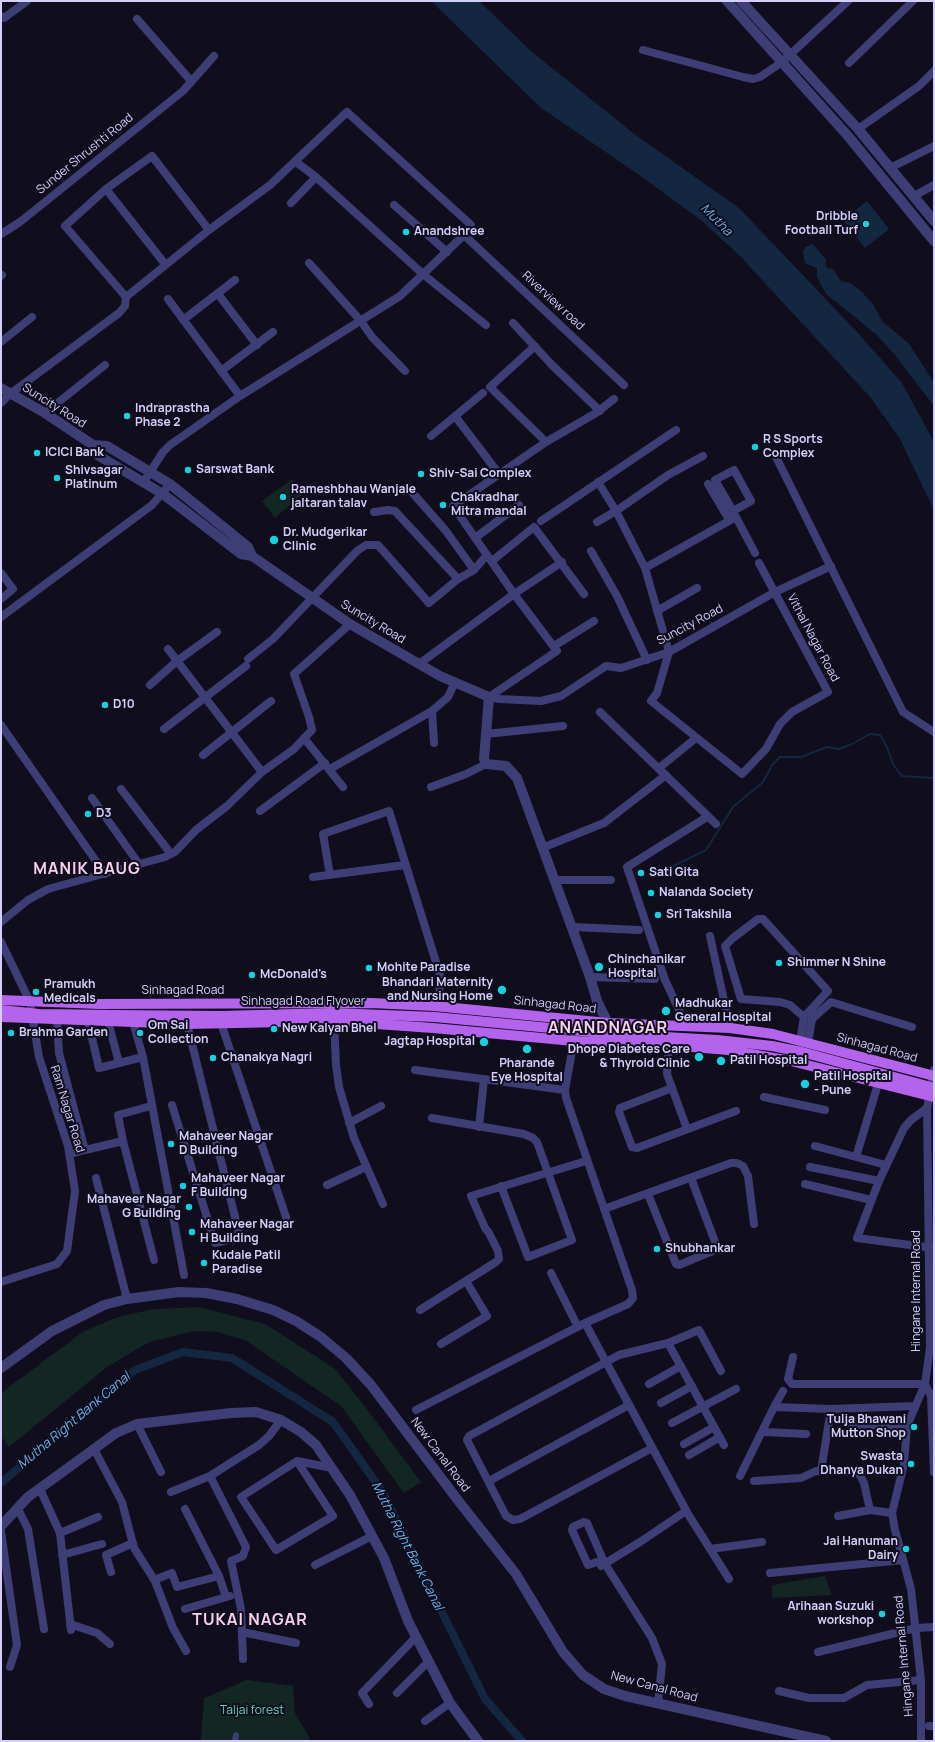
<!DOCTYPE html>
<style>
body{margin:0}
#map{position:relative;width:935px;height:1742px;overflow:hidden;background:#100e1d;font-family:Manrope,sans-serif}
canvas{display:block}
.frame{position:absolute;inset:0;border:2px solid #d3cffa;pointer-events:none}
</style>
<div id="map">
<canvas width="935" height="1742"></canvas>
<div class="frame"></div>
</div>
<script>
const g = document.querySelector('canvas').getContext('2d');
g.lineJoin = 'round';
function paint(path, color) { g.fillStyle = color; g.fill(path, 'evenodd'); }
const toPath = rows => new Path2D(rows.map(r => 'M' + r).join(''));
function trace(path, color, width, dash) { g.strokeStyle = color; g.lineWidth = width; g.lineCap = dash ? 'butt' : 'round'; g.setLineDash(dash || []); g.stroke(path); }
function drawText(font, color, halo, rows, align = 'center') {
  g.font = font + ' Manrope,sans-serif'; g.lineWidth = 4; g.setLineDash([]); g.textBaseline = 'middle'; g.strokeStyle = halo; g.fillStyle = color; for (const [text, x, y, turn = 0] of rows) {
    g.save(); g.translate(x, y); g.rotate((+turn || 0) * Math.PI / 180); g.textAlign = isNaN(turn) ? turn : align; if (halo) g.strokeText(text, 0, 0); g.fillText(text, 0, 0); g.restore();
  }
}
const green = toPath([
 [292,479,304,493,275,518,262,501],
 [198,1307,265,1324,334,1368,363,1404,421,1482,404,1493,341,1406,245,1340,217,1332,195,1331,149,1342,107,1367,9,1447,1,1436,1,1393,84,1331,121,1316,155,1309],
 [825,1576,832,1595,772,1598,772,1585],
 [247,1680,293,1686,295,1713,308,1735,310,1741,201,1741,204,1698]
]);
const water = toPath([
 [431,1,479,1,532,52,637,136,739,208,858,333,902,383,934,442,934,510,900,439,871,398,740,256,702,221,638,174,541,108],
 [867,201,889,229,865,248,843,220],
 [813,244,827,261,825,262,827,268,833,269,841,281,850,283,862,292,873,304,882,321,909,344,934,383,934,406,895,355,877,335,826,294,817,277,817,268,805,263,803,252,805,247]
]);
const stream = toPath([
 [663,871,706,850,733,807,763,782,772,765,780,757,801,757,827,747,839,749,852,744,870,734,880,735,887,747,893,764,902,776,934,778]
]);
const canal = toPath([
 [1,1483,135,1370,183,1352,232,1358,333,1422,382,1491,485,1699,522,1741]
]);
const pedestrian = toPath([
 [235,1741,236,1735]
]);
const minor = toPath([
 [1,16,4,18,27,1],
 [137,19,191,81],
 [643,50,743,77,753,79,760,77,782,62,848,1],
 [849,63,913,1],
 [858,129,919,86,934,71],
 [296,162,316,177,424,275,486,325],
 [890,168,934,146],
 [106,189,165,264],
 [914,196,934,185],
 [291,203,316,177],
 [394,205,447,252],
 [1,234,20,222,183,91,214,56],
 [464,235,624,385],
 [309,263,360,320,372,337,405,371],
 [1,276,2,275],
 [218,294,257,345],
 [126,297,209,230,270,185,347,112,471,225,464,235,400,296,240,396,170,445,163,452,143,483],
 [168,299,240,396],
 [183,320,235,280],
 [513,323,552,365,600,411],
 [1,342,32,317],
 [535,346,490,387,546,442],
 [221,371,273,332],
 [1,403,10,394,119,313,125,306,126,297,65,226,106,189,152,156,209,230],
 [45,413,105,365],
 [455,416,499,474],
 [431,436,483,393],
 [776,457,903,712,934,732],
 [598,482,616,511,645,568,669,652],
 [708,484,728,518],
 [411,491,446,531,474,570,487,555],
 [374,512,388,510,395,511,458,579],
 [726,514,733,511,751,501,734,470,715,480,733,511],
 [541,521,676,430],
 [597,522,616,511,668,475,703,456],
 [475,538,519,505],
 [591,551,617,596,647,660],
 [492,561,534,527,584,594],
 [645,568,736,517,755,553],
 [1,573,13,589,1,599],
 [657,611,697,588],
 [1,617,152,505,170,484],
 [554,646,594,621],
 [168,649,262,772],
 [669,652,657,693,651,701,742,774,766,749,780,724,792,712,828,692,759,563],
 [248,659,273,639,357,551,366,545,378,545,429,603,458,579,474,570],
 [419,664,514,594,562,562],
 [150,685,177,661,217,632],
 [489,697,557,651,514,594,453,506,546,442,596,413,614,399],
 [489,697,500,699,541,701,561,696,606,666,621,668,669,652,775,592,831,566],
 [432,711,434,743],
 [600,712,716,824],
 [1,725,105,874],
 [164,729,246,666],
 [486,734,563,726],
 [304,738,343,787],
 [203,755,271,701],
 [659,768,696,738],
 [330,769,432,711,448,697,455,682],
 [431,787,466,774,486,764],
 [121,789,171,854],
 [92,798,139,864],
 [260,811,325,763],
 [542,848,604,823,666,775],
 [330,875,323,834,389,811,440,975,439,1007],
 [313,877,405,865],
 [554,880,611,880],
 [1,922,28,900,48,889,165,857,175,852,196,830,227,806,262,772,294,749,312,730,309,717,294,674,350,624],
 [572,927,639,930],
 [710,936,730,1028],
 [1,942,30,1002,39,1057,68,1146,75,1191,67,1251,57,1264,1,1282],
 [590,977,655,979],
 [57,1020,59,1053,85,1150,123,1141,154,1260],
 [88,1021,99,1068,143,1057],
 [108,1021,119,1063],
 [334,1021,336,1065,339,1087,354,1138,383,1204],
 [133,1022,143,1057,184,1275],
 [221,1023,286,1217],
 [682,1026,681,1014,665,980,627,867,707,817],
 [800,1041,804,1017,828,991,763,919,758,919,733,938,725,946,741,999,780,1002,790,1005,804,1017],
 [808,1043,812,1019,831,1002,912,1027],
 [669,1045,667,1074,687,1129],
 [415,1070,565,1090],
 [672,1088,620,1108,619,1112,632,1147,637,1148,736,1111],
 [764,1097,825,1110],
 [172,1105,215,1243,240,1237,187,1024],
 [927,1108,911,1120,904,1128,879,1181,857,1238,933,1248],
 [432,1118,524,1134,533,1138,537,1142,572,1240,528,1257,501,1186],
 [349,1123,381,1106],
 [479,1127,484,1079],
 [123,1141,118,1115,151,1106],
 [815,1146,886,1165],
 [70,1154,85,1150],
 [856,1157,878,1084],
 [810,1167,879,1181],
 [96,1178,127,1299],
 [805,1184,871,1200],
 [327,1185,366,1167],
 [648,1194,676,1264,679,1265,715,1250,717,1247,691,1178],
 [604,1209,731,1163,737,1163,743,1166,748,1176,754,1224],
 [551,1273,578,1327],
 [420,1310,496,1262,499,1259,498,1251,489,1233,485,1228,471,1196,586,1161],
 [585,1323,688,1514,729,1579],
 [668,1343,699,1330,721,1371],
 [441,1344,487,1316,466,1281],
 [793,1357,788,1379,792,1384,925,1384,931,1396,934,1472],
 [649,1384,681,1366],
 [661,1403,692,1386],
 [774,1407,783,1391],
 [416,1410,585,1323,628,1304,633,1298,632,1290,566,1098,565,1090,574,1041,575,1020],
 [672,1423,736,1389],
 [137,1424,161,1472],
 [851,1425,907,1426],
 [764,1432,806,1434],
 [684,1444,714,1427],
 [652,1448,520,1519,513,1520,506,1516,467,1440,469,1436,619,1355,668,1343,724,1445],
 [94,1449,122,1502,134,1548,155,1581,173,1628,186,1651],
 [689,1455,720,1437],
 [297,1461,333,1516,276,1550,241,1497,297,1461,332,1468],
 [821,1471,831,1409],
 [740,1476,774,1407,831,1409,915,1406],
 [489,1481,629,1405],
 [754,1481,801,1478,816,1471,855,1472,860,1475,864,1483,870,1510],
 [40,1489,60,1533,71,1630],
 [171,1492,210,1476],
 [18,1509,28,1529,44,1629],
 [185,1509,219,1576,226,1597],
 [838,1516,870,1510,892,1513],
 [1,1531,17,1645,10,1667],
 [60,1533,98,1517],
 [710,1549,762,1542],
 [62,1555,102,1544],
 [603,1560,588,1565,572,1530,573,1527,584,1522,587,1523,605,1564,652,1638,662,1664,658,1703],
 [315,1565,372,1536],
 [601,1566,640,1542,686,1511],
 [111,1572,106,1555,133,1543],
 [770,1573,903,1560],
 [154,1580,172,1573,177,1587,219,1576],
 [185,1609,230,1596],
 [70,1624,97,1633,110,1644],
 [242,1632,296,1643],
 [818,1652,916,1628,934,1627],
 [243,1659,241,1609,231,1561,243,1556,246,1547,210,1476,259,1445,269,1436,281,1420],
 [779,1691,809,1698,844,1698,867,1685,921,1680],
 [397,1693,429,1661],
 [369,1704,362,1693,416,1637],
 [425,1721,450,1703],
 [929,1726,934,1726],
 [921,1741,921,1680,911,1589,895,1530,892,1513,904,1464,907,1426,925,1384,930,1347,927,1108,934,1070]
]);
const tertiary = toPath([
 [727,1,848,136,934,241],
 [741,1,858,129,934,221],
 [1,388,45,413,93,445,107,446,170,484,248,547,252,556],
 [93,445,99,456,163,494,241,554,252,556,350,624,440,676,489,697,484,759,486,764,506,766,517,778,590,977,597,1001,608,1023,608,1030],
 [1,1368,52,1331,104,1305,127,1299,179,1292,206,1293,237,1299,273,1310,296,1321,321,1337,346,1358,371,1385,460,1503,516,1574,563,1652,583,1675,604,1689,625,1696,826,1741],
 [1,1526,28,1497,116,1433,137,1424,231,1413,256,1412,281,1420,301,1432,316,1445,350,1495,384,1558,408,1621,450,1703,478,1741]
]);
const primary = toPath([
 [1,1000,99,1004,371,1003,434,1006,608,1023,730,1028,773,1034,934,1076],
 [1,1017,187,1024,334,1021,433,1028,574,1041,669,1045,728,1050,791,1061,934,1097]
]);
const primaryBridge = toPath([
 [1,1010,39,1014,116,1015,221,1016,332,1013,435,1017,613,1034,717,1040,772,1046,802,1052,934,1088]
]);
const markers = [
 [866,224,4,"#19cfdc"],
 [406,232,4,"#19cfdc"],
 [127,416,4,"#19cfdc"],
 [755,447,4,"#19cfdc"],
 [37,453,4,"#19cfdc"],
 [188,470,4,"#19cfdc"],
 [421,474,4,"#19cfdc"],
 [57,478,4,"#19cfdc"],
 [283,497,4,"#19cfdc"],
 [443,505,4,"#19cfdc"],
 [274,540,5,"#19cfdc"],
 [105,705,4,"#19cfdc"],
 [88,814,4,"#19cfdc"],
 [641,873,4,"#19cfdc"],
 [651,893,4,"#19cfdc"],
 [658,915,4,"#19cfdc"],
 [779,963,4,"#19cfdc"],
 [599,967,5,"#19cfdc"],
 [369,968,4,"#19cfdc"],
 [252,975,4,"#19cfdc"],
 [502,990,5,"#19cfdc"],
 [36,992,4,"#19cfdc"],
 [666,1011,5,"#19cfdc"],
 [274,1029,4,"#19cfdc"],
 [11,1033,4,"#19cfdc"],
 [140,1033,4,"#19cfdc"],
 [484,1042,5,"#19cfdc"],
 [527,1049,5,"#19cfdc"],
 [699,1057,5,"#19cfdc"],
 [213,1058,4,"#19cfdc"],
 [721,1061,5,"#19cfdc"],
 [805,1084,5,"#19cfdc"],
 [171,1144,4,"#19cfdc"],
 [183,1186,4,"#19cfdc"],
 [189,1207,4,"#19cfdc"],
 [192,1232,4,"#19cfdc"],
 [657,1249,4,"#19cfdc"],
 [204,1263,4,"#19cfdc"],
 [914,1427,4,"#19cfdc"],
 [911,1464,4,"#19cfdc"],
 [906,1549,4,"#19cfdc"],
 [882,1614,4,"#19cfdc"]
];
const streetNames = [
 ["Sunder Shrushti Road",85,154,-39],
 ["Riverview road",553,301,43],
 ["Suncity Road",54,406,32],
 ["Suncity Road",373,622,31],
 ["Suncity Road",690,625,-28],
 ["Vithal Nagar Road",813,638,62],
 ["Sinhagad Road",183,991],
 ["Sinhagad Road Flyover",303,1002],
 ["Sinhagad Road",555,1005,6],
 ["Sinhagad Road",877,1048,15],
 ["Ram Nagar Road",67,1109,73],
 ["Hingane Internal Road",917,1291,-90],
 ["New Canal Road",440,1455,53],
 ["Hingane Internal Road",904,1656,-95],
 ["New Canal Road",654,1687,15]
];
const poiNames = [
 ["Dribble",858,217,"right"],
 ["Football Turf",858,231,"right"],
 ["Anandshree",414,232],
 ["Indraprastha",135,409],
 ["Phase 2",135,423],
 ["R S Sports",763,440],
 ["Complex",763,454],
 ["ICICI Bank",45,453],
 ["Sarswat Bank",196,470],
 ["Shivsagar",65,471],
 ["Platinum",65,485],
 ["Shiv-Sai Complex",429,474],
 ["Rameshbhau Wanjale",291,490],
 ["jaltaran talav",291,504],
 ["Chakradhar",451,498],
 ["Mitra mandal",451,512],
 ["Dr. Mudgerikar",283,533],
 ["Clinic",283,547],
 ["D10",113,705],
 ["D3",96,814],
 ["Sati Gita",649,873],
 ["Nalanda Society",659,893],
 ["Sri Takshila",666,915],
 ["Chinchanikar",608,960],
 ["Hospital",608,974],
 ["Shimmer N Shine",787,963],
 ["Mohite Paradise",377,968],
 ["McDonald's",260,975],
 ["Bhandari Maternity",493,983,"right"],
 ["and Nursing Home",493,997,"right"],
 ["Pramukh",44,985],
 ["Medicals",44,999],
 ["Madhukar",675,1004],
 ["General Hospital",675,1018],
 ["Om Sai",148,1026],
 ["Collection",148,1040],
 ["New Kalyan Bhel",282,1029],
 ["Brahma Garden",19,1033],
 ["Jagtap Hospital",475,1042,"right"],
 ["Dhope Diabetes Care",690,1050,"right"],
 ["& Thyroid Clinic",690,1064,"right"],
 ["Chanakya Nagri",221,1058],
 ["Patil Hospital",730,1061],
 ["Pharande",527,1064,"center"],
 ["Eye Hospital",527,1078,"center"],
 ["Patil Hospital",814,1077],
 ["- Pune",814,1091],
 ["Mahaveer Nagar",179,1137],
 ["D Building",179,1151],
 ["Mahaveer Nagar",191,1179],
 ["F Building",191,1193],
 ["Mahaveer Nagar",181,1200,"right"],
 ["G Building",181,1214,"right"],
 ["Mahaveer Nagar",200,1225],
 ["H Building",200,1239],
 ["Shubhankar",665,1249],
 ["Kudale Patil",212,1256],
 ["Paradise",212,1270],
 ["Tulja Bhawani",906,1420,"right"],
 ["Mutton Shop",906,1434,"right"],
 ["Swasta",903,1457,"right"],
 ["Dhanya Dukan",903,1471,"right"],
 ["Jai Hanuman",898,1542,"right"],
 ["Dairy",898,1556,"right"],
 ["Arihaan Suzuki",874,1607,"right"],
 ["workshop",874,1621,"right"]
];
const parkNames = [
 ["Taljai forest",252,1711]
];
const waterNames = [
 ["Mutha",716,220,45],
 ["Mutha Right Bank Canal",74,1421,-40],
 ["Mutha Right Bank Canal",407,1546,63]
];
const districtNames = [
 ["MANIK BAUG",87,870],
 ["ANANDNAGAR",608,1029],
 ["TUKAI NAGAR",250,1621]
];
paint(green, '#122624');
paint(water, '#132741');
trace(stream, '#132741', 2);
trace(canal, '#132741', 8);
trace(pedestrian, '#3e3e77', 6);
trace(minor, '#3e3e77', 8);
trace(tertiary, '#3e3e77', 10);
trace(primary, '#b463ed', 10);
trace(primaryBridge, '#b463ed', 10);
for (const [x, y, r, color] of markers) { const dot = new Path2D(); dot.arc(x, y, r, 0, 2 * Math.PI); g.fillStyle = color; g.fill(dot); trace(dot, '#100e1d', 1.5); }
drawText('12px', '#d3cffa', '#100e1d', streetNames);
drawText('bold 12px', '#d3cffa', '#100e1d', poiNames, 'left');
drawText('12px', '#64d0b1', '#100e1d', parkNames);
drawText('italic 13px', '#69b5ee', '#100e1d', waterNames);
g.letterSpacing = '1px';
drawText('bold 16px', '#fad1ec', '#100e1d', districtNames);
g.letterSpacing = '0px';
</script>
